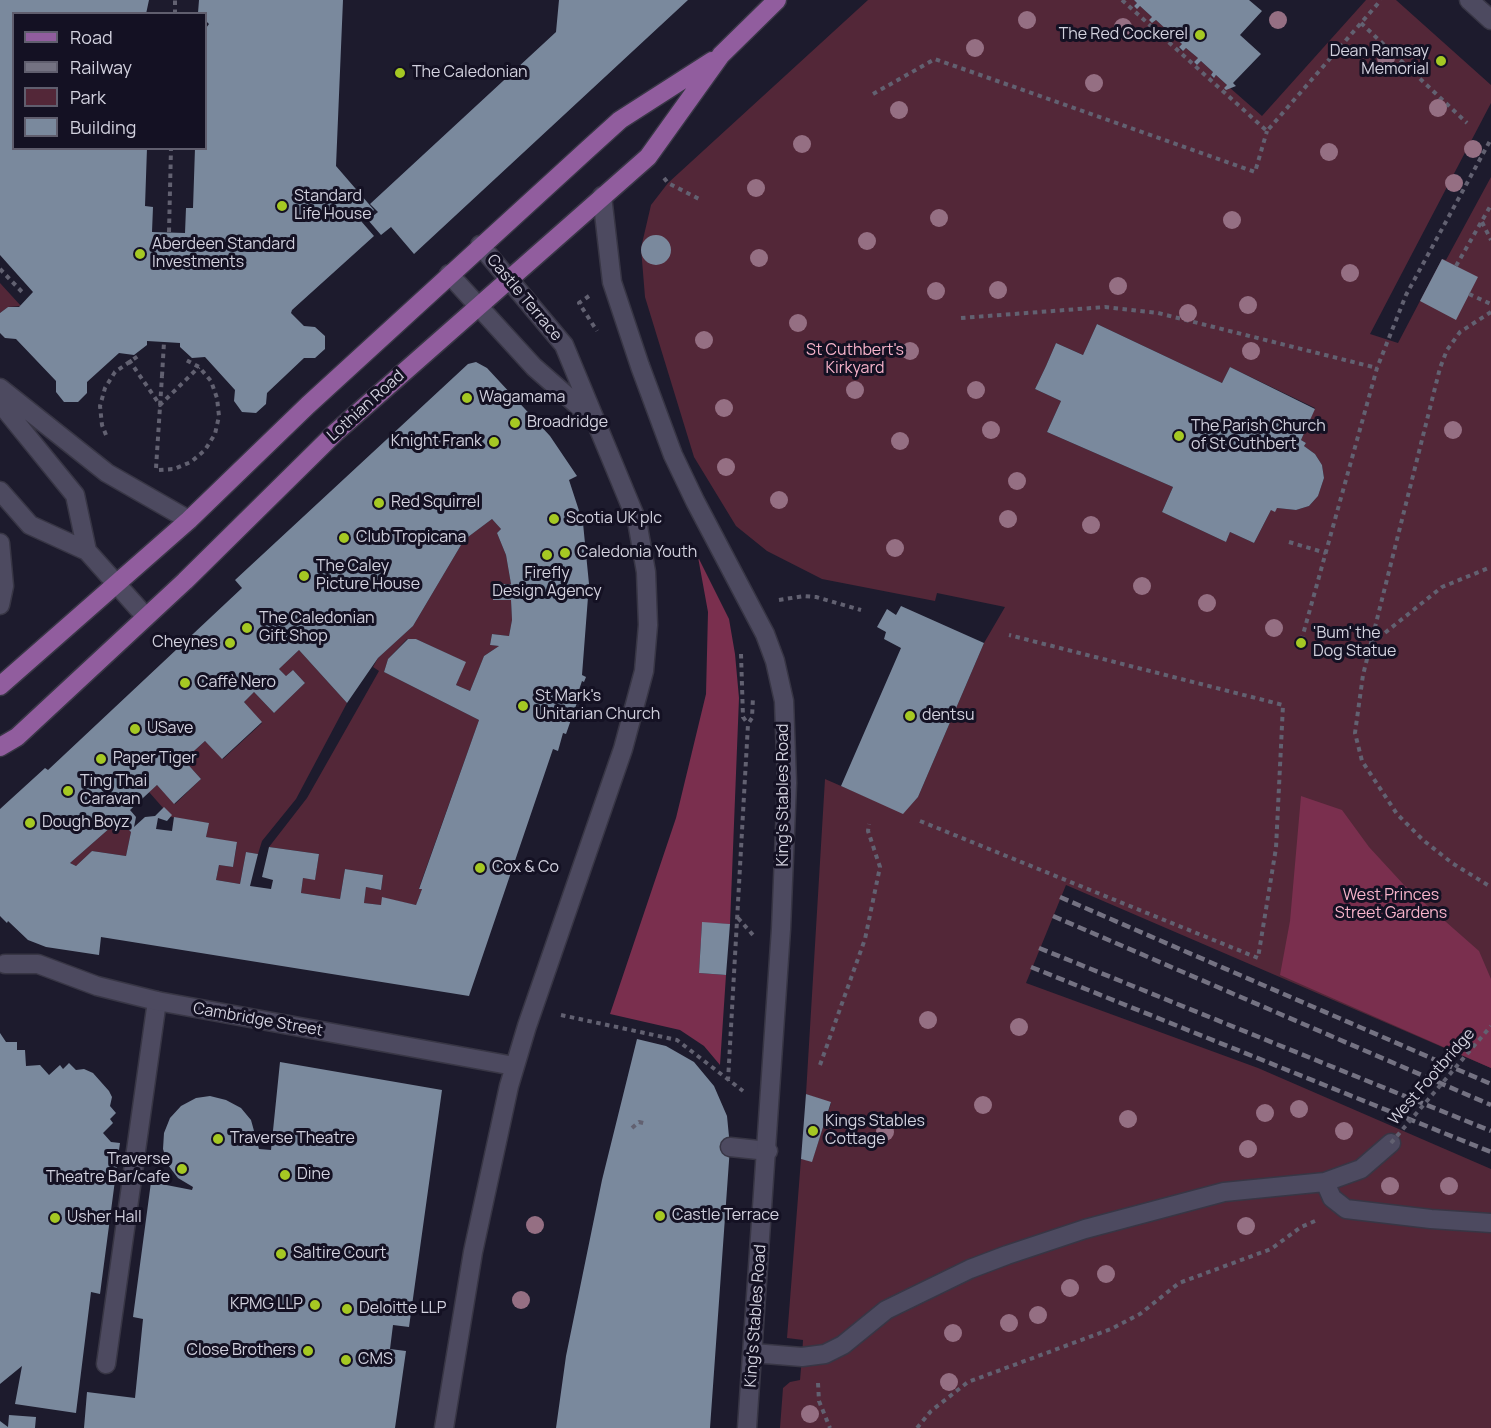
<!DOCTYPE html>
<meta charset="utf-8">
<style>
body{margin:0}
#map{position:relative;width:1491px;height:1428px;overflow:hidden;background:#1d1b2d;font-family:Manrope,sans-serif}
canvas{display:block}
.legend{position:absolute;left:12px;top:12px;width:195px;height:138px;box-sizing:border-box;background:#141123;border:2px solid #605e6e;margin:0;padding:8px 10px;list-style:none;font-size:18px;color:#d2d1de}
.legend li{display:flex;align-items:center;gap:12px;height:30px}
.legend b{width:30px;border:2px solid #605e6e}
</style>
<div id="map">
<canvas width="1491" height="1428"></canvas>
<ul class="legend">
<li><b style="height:8px;background:#915d9e"></b>Road</li>
<li><b style="height:8px;background:#747282"></b>Railway</li>
<li><b style="height:16px;background:#532738"></b>Park</li>
<li><b style="height:16px;background:#7a899d"></b>Building</li>
</ul>
</div>
<script>
const g = document.querySelector('canvas').getContext('2d');
g.lineJoin = 'round';
function paint(path, color) { g.fillStyle = color; g.fill(path, 'evenodd'); }
const toPath = rows => new Path2D(rows.map(r => 'M' + r).join(''));
function trace(path, color, width, dash) { g.strokeStyle = color; g.lineWidth = width; g.lineCap = dash ? 'butt' : 'round'; g.setLineDash(dash || []); g.stroke(path); }
function drawText(font, color, halo, rows, align = 'center') {
  g.font = font + ' Manrope,sans-serif'; g.lineWidth = 6; g.setLineDash([]); g.textBaseline = 'middle'; g.strokeStyle = halo; g.fillStyle = color; for (const [text, x, y, turn = 0] of rows) {
    g.save(); g.translate(x, y); g.rotate((+turn || 0) * Math.PI / 180); g.textAlign = isNaN(turn) ? turn : align; if (halo) g.strokeText(text, 0, 0); g.fillText(text, 0, 0); g.restore();
  }
}
const green = toPath([
 [868,0,1134,0,1137,3,1134,6,1137,8,1140,6,1152,17,1152,23,1156,20,1168,31,1165,34,1168,37,1171,34,1182,44,1179,47,1182,51,1186,48,1198,58,1194,62,1197,65,1201,61,1213,72,1211,75,1213,78,1216,75,1227,85,1226,90,1229,87,1262,116,1366,0,1396,0,1491,85,1491,103,1370,334,1398,343,1442,259,1446,260,1491,177,1491,1068,1066,885,1026,983,1258,1068,1491,1169,1491,1428,780,1428,783,1388,790,1382,800,1380,802,1357,803,1340,787,1338,801,1159,812,1161,831,1103,806,1094,825,779,903,813,918,797,984,643,1005,607,937,593,935,601,822,579,767,551,736,526,694,457,645,297,641,248,651,205,668,183],
 [1097,324,1222,383,1230,367,1315,408,1301,440,1306,443,1304,446,1315,454,1322,465,1324,478,1318,496,1309,506,1296,510,1277,508,1271,510,1254,543,1230,532,1226,542,1162,512,1173,487,1047,432,1061,401,1035,389,1046,366,1056,343,1083,355],
 [0,283,21,306,8,307,0,313],
 [492,519,501,529,497,533,506,555,511,584,493,585,493,600,511,600,512,620,509,636,492,634,490,645,499,646,484,656,470,691,456,685,465,662,416,639,407,639,388,659,384,672,479,720,419,888,422,889,416,905,383,898,381,905,364,903,366,887,381,890,383,875,345,869,340,899,301,893,303,878,315,879,319,854,269,847,307,798,379,671,373,667,378,658,413,626,464,540],
 [299,650,347,703,296,799,262,841,258,854,246,852,240,884,216,880,219,865,233,867,237,843,206,837,208,823,171,817,149,792,157,785,175,804,201,779,184,760,205,741,223,759,262,723,244,702,254,692,274,713,305,683,293,670,286,676,279,669],
 [119,820,131,832,126,856,92,851,76,866,70,863]
]);
const forest = toPath([
 [698,557,729,619,735,654,739,698,730,924,702,923,699,973,726,975,720,1065,704,1046,680,1030,610,1014,676,818,706,694,708,612],
 [1301,796,1342,810,1369,847,1404,885,1479,951,1491,979,1491,1068,1280,975,1290,921]
]);
const building = toPath([
 [0,0,149,0,146,14,14,14,14,148,147,148,145,206,153,207,152,232,185,233,186,208,193,208,195,148,206,148,206,28,209,24,206,21,206,14,198,13,199,0,343,0,336,166,374,210,361,221,374,236,292,310,291,313,304,326,315,327,325,336,325,349,315,358,304,358,267,393,266,404,256,413,242,412,234,401,235,390,205,357,192,358,180,347,180,343,164,342,147,341,147,345,134,355,119,353,87,382,87,393,78,402,64,402,56,392,56,381,16,339,5,338,0,333,0,313,8,307,19,307,33,292,0,255],
 [559,0,688,0,414,254,391,227,381,235,368,220,378,212,370,204,556,32],
 [1134,0,1249,0,1262,11,1240,35,1261,54,1233,83,1236,86,1226,90,1224,88,1227,85,1216,75,1214,78,1211,75,1213,72,1201,61,1197,65,1194,62,1198,58,1186,48,1183,51,1179,47,1182,44,1171,34,1168,37,1165,34,1168,31,1156,20,1152,23,1149,20,1152,17,1140,6,1137,9,1134,6,1137,3],
 '641 250a15 15 0 1 1 30 0a15 15 0 1 1-30 0Z',
 [1442,259,1478,277,1456,320,1420,301],
 [1097,324,1222,383,1230,367,1315,409,1301,440,1306,443,1304,446,1315,454,1322,465,1324,478,1318,496,1309,506,1296,510,1277,508,1275,512,1271,510,1254,543,1230,532,1226,542,1162,512,1173,487,1047,432,1061,401,1035,389,1046,366,1056,343,1083,355],
 [476,362,487,368,550,436,577,476,569,480,583,523,589,584,582,675,586,677,584,682,582,681,578,693,580,694,566,734,563,733,558,751,553,749,469,996,101,937,99,955,46,947,28,940,8,921,7,923,0,916,0,809,45,768,48,770,242,588,235,580,468,364],
 [492,519,501,529,497,533,506,555,511,584,492,584,493,600,511,600,512,620,509,636,492,634,490,645,499,646,484,656,470,691,456,685,466,662,416,639,408,639,388,659,384,672,479,720,419,889,422,889,416,905,382,897,381,905,364,903,366,887,381,890,383,875,345,869,340,899,301,893,303,878,315,880,319,854,269,847,262,877,273,880,271,889,250,886,258,854,246,852,240,884,216,880,219,865,233,867,237,842,206,837,209,823,174,817,172,831,156,829,158,818,167,821,172,815,164,807,155,816,145,817,134,827,136,817,130,810,157,785,174,804,201,779,184,760,205,741,222,759,262,722,244,702,254,692,274,713,305,683,293,670,286,676,279,669,299,650,347,703,378,658,413,626,464,540],
 [119,820,131,832,126,856,92,851,76,866,70,863],
 [901,606,984,643,918,797,903,814,841,786,901,648,884,639,886,632,877,627,887,609,896,615],
 [702,922,730,924,726,975,699,973],
 [0,1033,6,1042,17,1042,17,1050,25,1050,26,1066,40,1065,49,1075,60,1065,63,1069,69,1063,76,1070,84,1069,93,1073,109,1091,112,1097,110,1106,116,1113,110,1119,113,1123,103,1133,111,1142,120,1143,119,1150,100,1294,91,1292,76,1413,15,1404,22,1366,0,1384],
 [637,1039,666,1046,694,1062,714,1086,727,1116,730,1147,710,1428,556,1428,566,1356,602,1180],
 [280,1062,442,1090,409,1327,393,1325,390,1349,406,1351,395,1428,84,1428,87,1392,135,1398,143,1319,133,1317,151,1182,192,1190,193,1187,178,1178,168,1165,163,1149,164,1133,170,1118,181,1106,196,1098,210,1096,226,1100,241,1108,251,1120,259,1149,271,1150],
 [806,1094,831,1102,812,1162,801,1159],
 [9,1415,36,1417,35,1428,0,1428,0,1421,8,1427]
]);
const path = toPath([
 [1122,0,1267,131,1381,0],
 [175,14,175,0],
 [1361,23,1467,123],
 [873,94,935,59,1255,172,1267,131],
 [664,178,668,183,701,200],
 [1482,222,1491,240],
 [169,232,171,148],
 [1456,266,1491,205],
 [0,269,23,293],
 [1469,294,1491,304],
 [589,296,579,303,597,331],
 [1491,312,1460,332,1447,350,1440,368,1363,675,1355,733,1362,761,1397,814,1423,840,1452,863,1491,887],
 [961,318,1105,307,1158,313,1377,368],
 [129,360,160,405,199,367],
 [106,435,102,425,100,406,105,388,115,372,138,356],
 [156,468,162,376],
 [159,470,174,469,191,462,205,450,215,434,219,416,217,398,211,381,199,367,186,360],
 [1289,542,1326,553],
 [779,600,804,596,816,597,861,610],
 [1371,644,1442,587,1491,567],
 [1299,649,1377,368,1406,295,1491,139],
 [741,654,743,717,748,724],
 [920,821,1258,958,1276,848,1283,705,1009,635],
 [738,918,753,935],
 [561,1015,677,1040,743,1091],
 [820,1065,865,939,880,867,868,831,869,824],
 [728,1081,748,724,752,718,753,697],
 [632,1128,639,1122,647,1124],
 [818,1383,819,1401,830,1428],
 [917,1428,931,1411,968,1382,1111,1329,1140,1314,1179,1283,1271,1249,1301,1227,1315,1221]
]);
const lane = toPath([
 [730,1147,768,1151],
 [1325,1182,1332,1198,1346,1209,1431,1219,1491,1223],
 [753,1353,802,1357,825,1354,843,1345,886,1310,970,1269,1007,1255,1085,1229,1224,1192,1325,1182,1361,1169,1391,1143],
 [106,1364,157,1001]
]);
const street = toPath([
 [1469,0,1491,20],
 [602,196,612,282,640,366,673,455,695,501,765,634,775,661,784,701,787,783,781,929,747,1428],
 [449,274,534,367,591,417],
 [5,964,38,964,97,986,157,1001,514,1066],
 [444,1428,473,1252,509,1086,527,1026,623,749,644,671,648,625,646,572,637,521,564,345,480,245]
]);
const secondary = toPath([
 [0,388,107,473,189,520],
 [0,403,75,495,87,551],
 [0,491,30,525,87,551,146,617],
 [0,543,4,586,0,605]
]);
const primary = toPath([
 [0,686,189,520,308,405,588,149,620,120,712,61],
 [0,747,17,737,185,581,336,432,648,157,721,55,777,0]
]);
const rail = toPath([
 [1060,897,1491,1084],
 [1053,916,1491,1105],
 [1039,948,1491,1131],
 [1031,967,1491,1152]
]);
const pathBridge = toPath([
 [162,376,164,342],
 [1391,1143,1491,1026]
]);
const trees = [
 [1027,20],
 [1278,20],
 [1123,27],
 [975,48],
 [1386,58],
 [1094,83],
 [1438,108],
 [899,110],
 [802,144],
 [1473,149],
 [1329,152],
 [1454,183],
 [756,188],
 [939,218],
 [1232,220],
 [867,241],
 [759,258],
 [1350,273],
 [1118,286],
 [998,290],
 [936,291],
 [1248,305],
 [1188,313],
 [798,323],
 [704,340],
 [910,351],
 [1251,351],
 [855,390],
 [976,390],
 [724,408],
 [991,430],
 [1453,430],
 [900,441],
 [726,467],
 [1017,481],
 [779,500],
 [1008,519],
 [1091,525],
 [895,548],
 [1142,586],
 [1207,603],
 [1274,628],
 [928,1020],
 [1019,1027],
 [983,1105],
 [1299,1109],
 [1265,1113],
 [1128,1119],
 [1344,1131],
 [885,1132],
 [1248,1149],
 [1390,1186],
 [1449,1186],
 [535,1225],
 [1246,1226],
 [1106,1274],
 [1070,1288],
 [521,1300],
 [1038,1315],
 [1009,1323],
 [953,1333],
 [949,1382],
 [810,1414]
];
const markers = [
 [1200,35,6,"#a5c823"],
 [1441,61,6,"#a5c823"],
 [400,73,6,"#a5c823"],
 [282,206,6,"#a5c823"],
 [140,254,6,"#a5c823"],
 [467,398,6,"#a5c823"],
 [515,423,6,"#a5c823"],
 [1179,436,6,"#a5c823"],
 [494,442,6,"#a5c823"],
 [379,503,6,"#a5c823"],
 [554,519,6,"#a5c823"],
 [344,538,6,"#a5c823"],
 [565,553,6,"#a5c823"],
 [547,555,6,"#a5c823"],
 [304,576,6,"#a5c823"],
 [247,628,6,"#a5c823"],
 [230,643,6,"#a5c823"],
 [1301,643,6,"#a5c823"],
 [185,683,6,"#a5c823"],
 [523,706,6,"#a5c823"],
 [910,716,6,"#a5c823"],
 [135,729,6,"#a5c823"],
 [101,759,6,"#a5c823"],
 [68,791,6,"#a5c823"],
 [30,823,6,"#a5c823"],
 [480,868,6,"#a5c823"],
 [813,1131,6,"#a5c823"],
 [218,1139,6,"#a5c823"],
 [182,1169,6,"#a5c823"],
 [285,1175,6,"#a5c823"],
 [660,1216,6,"#a5c823"],
 [55,1218,6,"#a5c823"],
 [281,1254,6,"#a5c823"],
 [315,1305,6,"#a5c823"],
 [347,1309,6,"#a5c823"],
 [308,1351,6,"#a5c823"],
 [346,1360,6,"#a5c823"]
];
const poiNames = [
 ["The Red Cockerel",1188,35,"right"],
 ["Dean Ramsay",1429,52,"right"],
 ["Memorial",1429,70,"right"],
 ["The Caledonian",412,73],
 ["Standard",294,197],
 ["Life House",294,215],
 ["Aberdeen Standard",152,245],
 ["Investments",152,263],
 ["Wagamama",479,398],
 ["Broadridge",527,423],
 ["The Parish Church",1191,427],
 ["of St Cuthbert",1191,445],
 ["Knight Frank",482,442,"right"],
 ["Red Squirrel",391,503],
 ["Scotia UK plc",566,519],
 ["Club Tropicana",356,538],
 ["Caledonia Youth",577,553],
 ["The Caley",316,567],
 ["Picture House",316,585],
 ["Firefly",547,574,"center"],
 ["Design Agency",547,592,"center"],
 ["The Caledonian",259,619],
 ["Gift Shop",259,637],
 ["'Bum' the",1313,634],
 ["Dog Statue",1313,652],
 ["Cheynes",218,643,"right"],
 ["Caffè Nero",197,683],
 ["St Mark's",535,697],
 ["Unitarian Church",535,715],
 ["dentsu",922,716],
 ["USave",147,729],
 ["Paper Tiger",113,759],
 ["Ting Thai",80,782],
 ["Caravan",80,800],
 ["Dough Boyz",42,823],
 ["Cox & Co",492,868],
 ["Kings Stables",825,1122],
 ["Cottage",825,1140],
 ["Traverse Theatre",230,1139],
 ["Traverse",170,1160,"right"],
 ["Theatre Bar/cafe",170,1178,"right"],
 ["Dine",297,1175],
 ["Castle Terrace",672,1216],
 ["Usher Hall",67,1218],
 ["Saltire Court",293,1254],
 ["KPMG LLP",303,1305,"right"],
 ["Deloitte LLP",359,1309],
 ["Close Brothers",296,1351,"right"],
 ["CMS",358,1360]
];
const streetNames = [
 ["Castle Terrace",524,298,50],
 ["Lothian Road",366,406,-42],
 ["King's Stables Road",784,795,-90],
 ["Cambridge Street",258,1020,10],
 ["West Footbridge",1432,1077,-49],
 ["King's Stables Road",756,1316,-86]
];
const parkNames = [
 ["St Cuthbert's",855,351],
 ["Kirkyard",855,369],
 ["West Princes",1391,896],
 ["Street Gardens",1391,914]
];
paint(green, '#532738');
paint(forest, '#7a2f4e');
paint(building, '#7a899d');
trace(lane, '#383645', 21);
trace(street, '#383645', 21);
trace(secondary, '#383645', 21);
trace(primary, '#383645', 21);
trace(path, '#626171', 4, [4.5, 4.5]);
trace(lane, '#4d4a60', 18);
trace(street, '#4d4a60', 18);
trace(secondary, '#4d4a60', 18);
trace(primary, '#915d9e', 18);
trace(rail, '#747282', 4.5, [9, 4.5]);
trace(pathBridge, '#626171', 4, [4.5, 4.5]);
g.fillStyle = '#956f83';
for (const [x, y] of trees) { g.beginPath(); g.arc(x, y, 9, 0, 2 * Math.PI); g.fill(); }
for (const [x, y, r, color] of markers) { const dot = new Path2D(); dot.arc(x, y, r, 0, 2 * Math.PI); g.fillStyle = color; g.fill(dot); trace(dot, '#141123', 2); }
drawText('16px', '#d2d1de', '#141123', poiNames, 'left');
drawText('16px', '#d2d1de', '#141123', streetNames);
drawText('16px', '#f7b3ca', '#141123', parkNames);
</script>
